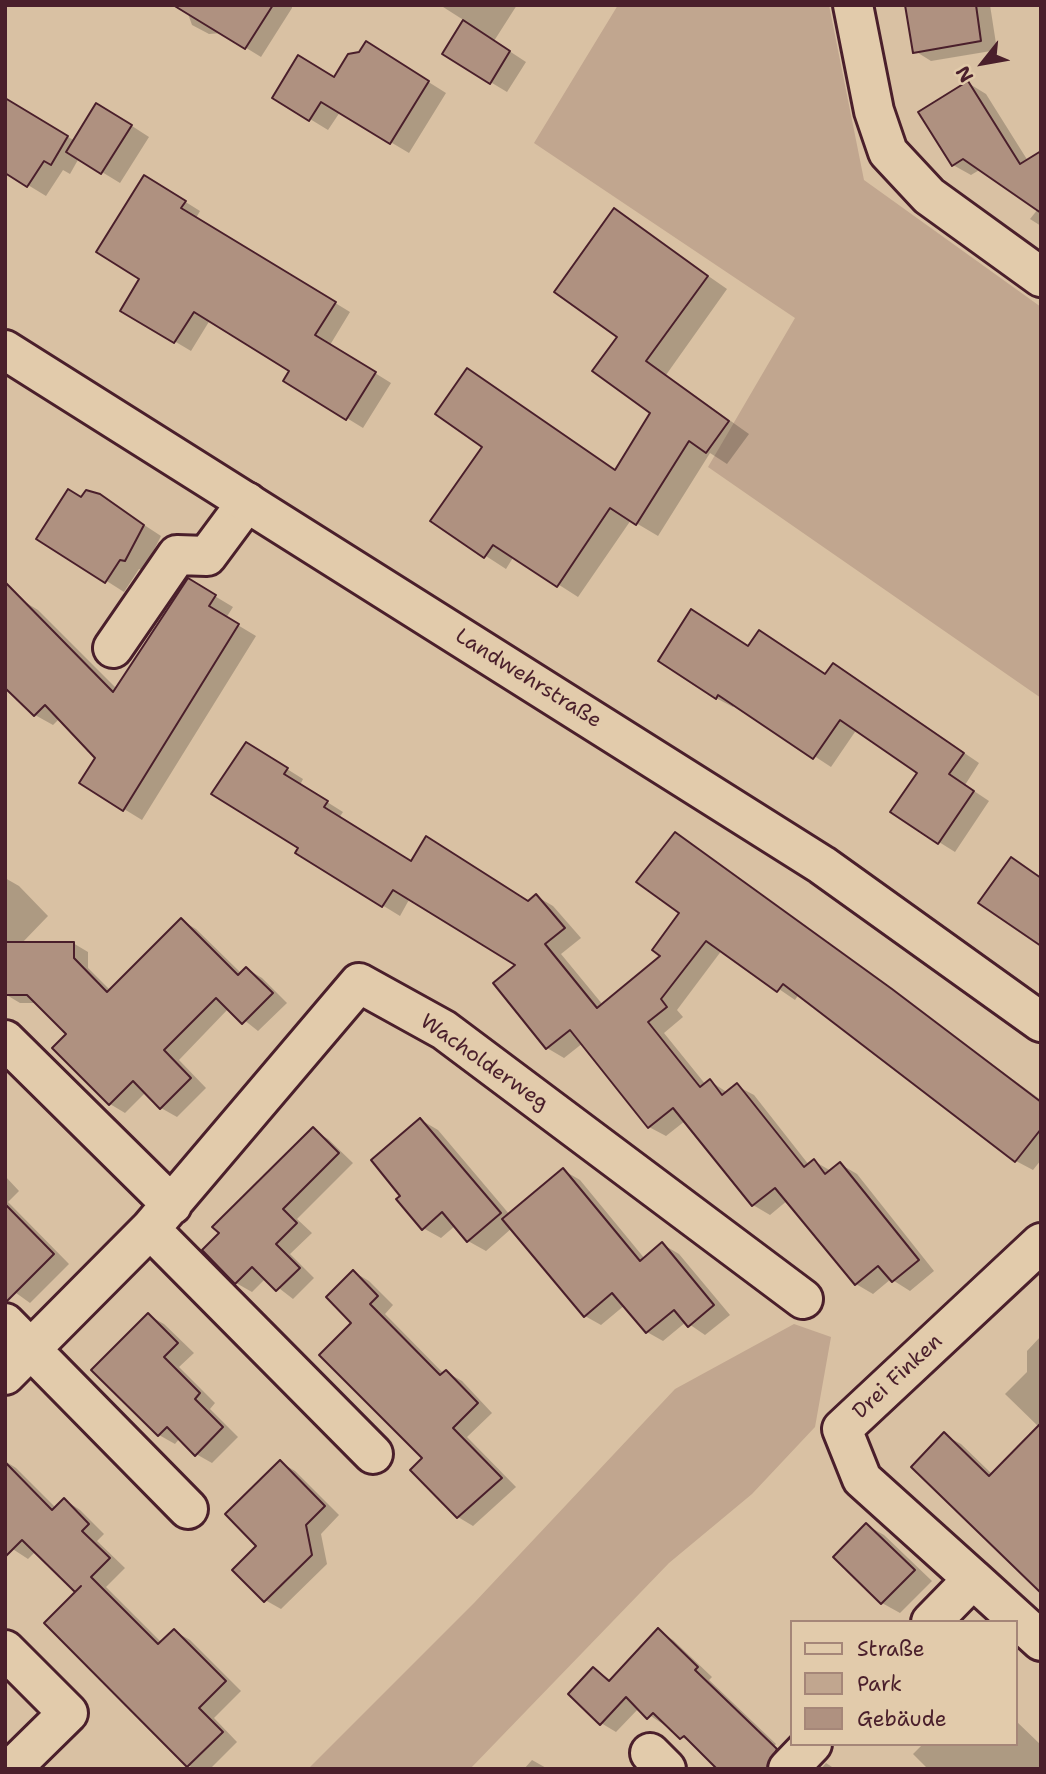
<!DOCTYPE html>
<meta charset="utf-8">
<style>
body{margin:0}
#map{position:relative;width:1046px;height:1774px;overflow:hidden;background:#d9c1a3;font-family:"Shantell Sans",sans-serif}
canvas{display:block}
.frame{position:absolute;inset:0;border:7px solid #4a1f2b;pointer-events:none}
.legend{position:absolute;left:790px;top:1620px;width:228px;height:126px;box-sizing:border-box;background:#e2cbab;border:2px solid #a58678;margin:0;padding:9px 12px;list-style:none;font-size:21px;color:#4a1f2b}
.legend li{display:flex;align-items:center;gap:14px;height:35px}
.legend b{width:35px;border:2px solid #a58678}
.north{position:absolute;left:948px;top:28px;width:70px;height:70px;-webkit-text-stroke:5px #e2cbab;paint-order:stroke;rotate:239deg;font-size:19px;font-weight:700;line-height:28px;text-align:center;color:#4a1f2b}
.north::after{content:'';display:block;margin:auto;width:24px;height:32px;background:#4a1f2b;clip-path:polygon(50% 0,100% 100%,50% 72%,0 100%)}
</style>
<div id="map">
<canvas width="1046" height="1774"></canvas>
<div class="frame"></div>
<ul class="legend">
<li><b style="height:9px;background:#e2cbab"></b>Straße</li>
<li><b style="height:19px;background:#c1a68f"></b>Park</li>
<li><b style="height:19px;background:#af9180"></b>Gebäude</li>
</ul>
<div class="north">N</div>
</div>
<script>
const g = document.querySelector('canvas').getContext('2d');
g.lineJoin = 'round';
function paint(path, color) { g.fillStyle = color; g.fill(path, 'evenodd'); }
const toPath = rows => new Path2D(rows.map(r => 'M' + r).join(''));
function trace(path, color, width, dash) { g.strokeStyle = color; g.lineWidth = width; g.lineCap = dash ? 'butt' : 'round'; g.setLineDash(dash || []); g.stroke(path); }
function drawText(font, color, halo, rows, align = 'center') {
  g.font = font + ' "Shantell Sans",sans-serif'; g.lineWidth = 7; g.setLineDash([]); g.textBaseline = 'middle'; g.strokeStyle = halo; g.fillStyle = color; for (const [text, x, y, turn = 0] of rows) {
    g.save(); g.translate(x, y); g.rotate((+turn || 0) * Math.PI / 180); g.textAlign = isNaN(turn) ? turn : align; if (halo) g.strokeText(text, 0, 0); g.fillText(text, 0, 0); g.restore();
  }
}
const green = toPath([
 [618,5,829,5,864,180,1041,307,1041,698,708,467,795,318,534,143],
 [794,1324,831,1337,815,1427,752,1494,669,1563,470,1769,308,1769,474,1603,675,1389]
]);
const shadow = toPath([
 [177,5,292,5,292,8,261,57,222,33,209,34,192,25,187,11],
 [440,5,517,5,494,41,526,62,507,92,444,54,465,21],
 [908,5,990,5,997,50,931,61,915,51],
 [384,54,446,93,409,153,340,112,328,130,274,97,335,79],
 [968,83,986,94,1028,161,1041,154,1041,226,1030,219,1038,209,981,169,971,175,953,165],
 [5,100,75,141,115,115,149,137,120,183,79,158,70,174,63,170,46,196,5,171],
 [160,186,200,211,196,218,350,312,330,345,391,383,363,428,285,380,291,370,210,320,191,351,122,310,142,279],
 [615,211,727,289,666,375,749,434,727,464,710,453,658,536,631,520,578,597,514,556,506,569,432,521,485,446,468,370,617,471,652,412,619,337],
 [100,496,161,536,144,570,139,569,124,592,39,538,82,499],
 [188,580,233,607,226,618,256,636,142,820,124,809,97,757,60,718,53,725,35,715,20,599,38,610,117,689],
 [749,648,826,675,850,675,979,763,965,785,989,801,955,852,939,842,919,773,857,729,831,767,735,704,733,707,716,698,660,661],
 [263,754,303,779,300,785,343,812,339,818,412,863,529,902,536,896,553,906,581,938,561,954,603,1005,663,956,681,912,692,844,1041,1100,1041,1160,1033,1170,1016,1161,799,994,795,1000,722,950,677,1010,683,1017,664,1033,706,1085,710,1081,728,1093,737,1086,754,1095,809,1165,814,1161,831,1171,840,1164,857,1174,934,1271,910,1291,891,1279,873,1294,856,1284,788,1200,770,1215,753,1205,685,1121,666,1136,649,1127,583,1043,564,1058,547,1048,518,965,410,898,400,916,297,853,301,848],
 [5,878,19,886,48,916,21,944,73,943,88,952,88,968,111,991,181,920,196,929,242,974,247,969,262,978,287,1003,258,1031,229,1008,179,1060,206,1088,177,1117,161,1108,146,1092,125,1113,110,1104,55,1048,68,1034,37,1003,20,1003,5,994],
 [421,1120,438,1130,510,1215,563,1170,580,1180,645,1259,662,1244,679,1254,730,1315,705,1335,686,1322,663,1341,647,1332,625,1305,601,1325,585,1316,512,1228,486,1251,468,1241,456,1225,441,1238,423,1228,403,1196],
 [313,1130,328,1139,353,1163,297,1219,312,1233,290,1254,314,1278,293,1299,266,1278,252,1292,236,1283,204,1250],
 [5,1176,19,1191,8,1202,69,1264,30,1303,5,1285],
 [354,1272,369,1281,393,1305,385,1314,444,1374,446,1372,462,1381,492,1413,467,1437,516,1487,473,1526,458,1517,354,1323],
 [148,1315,164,1324,194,1353,179,1367,215,1403,210,1409,238,1437,212,1463,196,1454,180,1438,175,1444,159,1435],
 [1041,1336,1041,1429,1005,1394,1027,1372,1027,1351],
 [944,1435,961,1444,993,1475,1041,1588],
 [5,1461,16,1468,56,1508,65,1500,80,1510,104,1534,97,1541,125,1568,106,1587,162,1643,174,1631,190,1640,241,1691,214,1718,237,1742,210,1769,194,1769,188,1765,78,1592,36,1551,28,1559,5,1544],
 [280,1462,295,1471,339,1515,321,1534,327,1564,281,1609,265,1600,259,1546],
 [866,1525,884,1535,932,1581,900,1613,882,1603,835,1557],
 [658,1631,673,1640,712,1677,709,1680,776,1744,753,1769,697,1747,639,1708,616,1732,601,1723,594,1669,612,1681],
 [1016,1721,1041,1745,1041,1769,928,1769,913,1754,923,1744,1016,1744],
 [532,1760,548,1769,524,1769],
 [826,1763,835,1769,821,1769]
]);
const building = toPath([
 [173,5,273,5,245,49,173,5],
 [905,5,976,5,981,41,913,53,905,5],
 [463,20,510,51,490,84,442,54,463,20],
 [366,41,429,81,390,144,321,102,309,121,272,98,298,55,334,77,348,54,359,52,366,41],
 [968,81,1020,164,1041,151,1041,213,963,159,952,166,918,112,968,81],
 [5,98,68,136,51,165,44,161,27,187,5,173,5,98],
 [96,103,132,125,101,174,66,152,96,103],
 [144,175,186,201,181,208,336,302,315,335,376,372,346,420,283,381,289,371,194,312,174,343,120,311,139,279,96,252,144,175],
 [614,208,708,276,646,361,729,421,706,453,689,441,636,525,610,508,557,587,493,545,484,558,430,521,482,447,435,414,467,368,615,470,650,413,592,371,617,337,554,292,614,208],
 [68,489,81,497,86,490,100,494,144,525,125,561,120,560,105,583,36,539,68,489],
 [188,578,216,595,209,606,239,624,123,811,79,783,95,758,45,705,34,716,5,688,5,582,113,692,188,578],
 [691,609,748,646,759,630,825,674,833,663,964,753,949,774,974,791,938,844,890,812,917,773,840,720,813,759,718,695,716,699,658,661,691,609],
 [246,742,288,768,284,774,328,801,324,807,411,861,426,836,528,901,536,894,565,928,545,944,597,1008,660,956,652,950,679,913,636,882,675,832,892,989,1041,1102,1041,1129,1015,1162,783,984,777,992,706,941,661,999,667,1007,648,1022,700,1087,710,1079,722,1095,737,1083,804,1167,814,1159,825,1174,840,1162,919,1260,892,1282,878,1266,855,1285,775,1188,752,1206,673,1108,648,1128,570,1030,546,1049,493,983,515,965,393,890,382,907,295,853,298,848,211,794,246,742],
 [1011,857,1041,878,1041,946,978,903,1011,857],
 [181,918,238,975,246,967,273,993,242,1024,216,998,164,1050,191,1078,160,1109,133,1081,109,1105,52,1048,66,1034,27,995,5,995,5,942,74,942,74,958,107,992,181,918],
 [420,1118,501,1213,467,1242,442,1212,422,1230,396,1199,400,1196,371,1160,420,1118],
 [313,1127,339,1153,283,1209,297,1223,276,1244,300,1268,276,1291,252,1267,235,1284,202,1250,219,1233,212,1227,313,1127],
 [563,1168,640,1261,662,1242,714,1305,688,1327,674,1310,646,1333,612,1293,584,1317,502,1219,563,1168],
 [5,1204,54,1254,6,1302,5,1302,5,1204],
 [353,1270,378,1296,370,1304,440,1375,446,1370,478,1403,453,1428,502,1478,457,1518,410,1470,422,1458,319,1355,351,1323,326,1297,353,1270],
 [148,1313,178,1343,164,1357,200,1393,195,1399,223,1427,195,1456,167,1427,158,1436,91,1370,148,1313],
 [1041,1423,1041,1593,911,1467,944,1432,989,1476,1041,1423],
 [280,1460,325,1506,306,1525,312,1555,264,1602,232,1570,256,1546,225,1514,280,1460],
 [5,1462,52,1510,64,1498,89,1524,82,1531,110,1558,91,1577,158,1644,174,1629,226,1681,199,1708,223,1732,187,1767,44,1623,81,1586,75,1592,22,1540,5,1557,5,1462],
 [866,1523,915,1570,881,1604,833,1557,866,1523],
 [658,1628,698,1667,695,1670,777,1749,767,1769,717,1769,684,1736,680,1739,653,1713,647,1719,626,1697,600,1725,568,1694,593,1667,609,1681,658,1628]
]);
const minor = toPath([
 [853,5,874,111,888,152,929,196,1041,277],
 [113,648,177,555,207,556,247,502],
 [5,1040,172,1205],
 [150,1229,373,1454],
 [5,1323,188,1509],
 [5,1375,150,1229,359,983,444,1030,803,1299],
 [973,1579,1041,1641],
 [931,1622,973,1579,862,1479,842,1429,1041,1243],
 [5,1650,68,1713,11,1769],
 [650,1753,666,1769],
 [788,1769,812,1744]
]);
const major = toPath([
 [5,350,822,865,1041,1022]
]);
const streetNames = [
 ["Landwehrstraße",528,679,32],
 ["Wacholderweg",484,1063,35],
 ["Drei Finken",898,1377,-43]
];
paint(green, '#c1a68f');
paint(shadow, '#0003');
paint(building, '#af9180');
trace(building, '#4a1f2b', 2);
trace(minor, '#4a1f2b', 44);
trace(major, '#4a1f2b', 44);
trace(minor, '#e2cbab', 38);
trace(major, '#e2cbab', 38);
drawText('21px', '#4a1f2b', '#e2cbab', streetNames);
</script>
